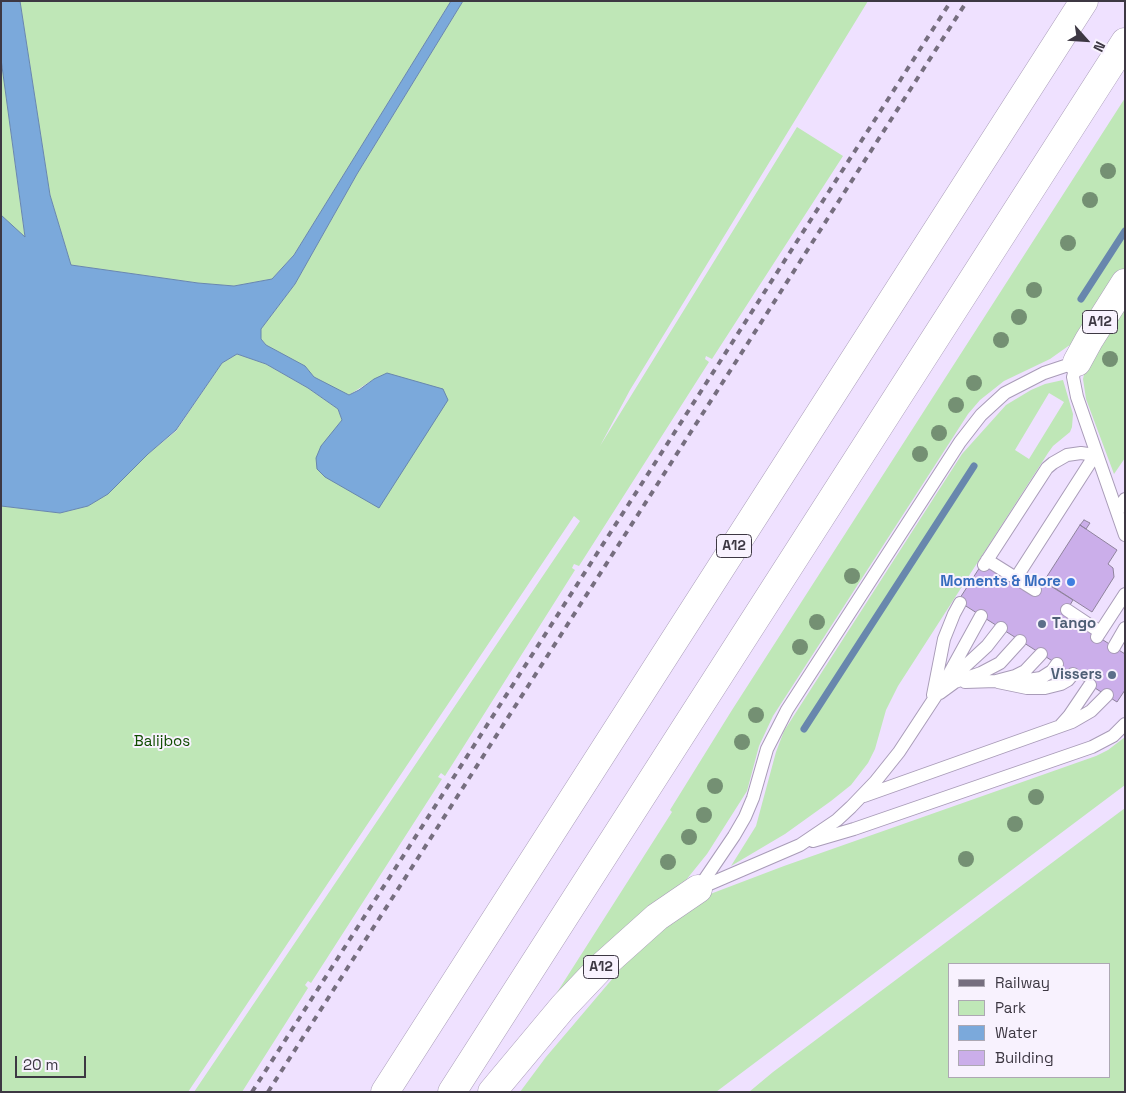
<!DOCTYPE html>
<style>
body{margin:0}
#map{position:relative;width:1126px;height:1093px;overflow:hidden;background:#efe1ff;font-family:"Space Grotesk",sans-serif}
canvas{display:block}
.frame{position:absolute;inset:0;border:2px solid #3d3843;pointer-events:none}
.legend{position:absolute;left:948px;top:963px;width:162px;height:115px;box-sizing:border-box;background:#f8f2fe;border:1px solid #ada8b3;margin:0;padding:6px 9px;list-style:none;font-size:15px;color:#3d3843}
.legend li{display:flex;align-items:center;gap:10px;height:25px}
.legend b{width:25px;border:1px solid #ada8b3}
.north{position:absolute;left:1061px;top:15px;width:50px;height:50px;-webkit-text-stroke:4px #f8f2fe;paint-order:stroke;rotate:116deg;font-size:14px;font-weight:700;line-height:20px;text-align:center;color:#3d3843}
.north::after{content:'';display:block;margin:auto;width:18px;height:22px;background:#3d3843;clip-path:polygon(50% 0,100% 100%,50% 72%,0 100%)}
.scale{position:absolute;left:15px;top:1056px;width:71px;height:22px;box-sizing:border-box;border:2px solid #3d3843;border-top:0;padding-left:6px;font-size:15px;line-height:18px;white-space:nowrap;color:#3d3843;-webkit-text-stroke:4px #f8f2fe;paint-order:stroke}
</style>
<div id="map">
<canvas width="1126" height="1093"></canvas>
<div class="frame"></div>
<ul class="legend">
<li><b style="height:6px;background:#766e7f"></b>Railway</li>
<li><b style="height:14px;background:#bfe7b7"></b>Park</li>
<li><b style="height:14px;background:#7ba9db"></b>Water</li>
<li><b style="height:14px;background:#cbaeea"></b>Building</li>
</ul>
<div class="north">N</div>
<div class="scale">20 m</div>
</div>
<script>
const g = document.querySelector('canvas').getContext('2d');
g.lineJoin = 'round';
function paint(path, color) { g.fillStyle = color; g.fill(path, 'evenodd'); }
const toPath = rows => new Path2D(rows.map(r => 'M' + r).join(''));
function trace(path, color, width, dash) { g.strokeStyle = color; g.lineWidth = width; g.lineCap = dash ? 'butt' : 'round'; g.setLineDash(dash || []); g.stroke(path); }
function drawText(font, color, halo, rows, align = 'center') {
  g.font = font + ' "Space Grotesk",sans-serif'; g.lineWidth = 4; g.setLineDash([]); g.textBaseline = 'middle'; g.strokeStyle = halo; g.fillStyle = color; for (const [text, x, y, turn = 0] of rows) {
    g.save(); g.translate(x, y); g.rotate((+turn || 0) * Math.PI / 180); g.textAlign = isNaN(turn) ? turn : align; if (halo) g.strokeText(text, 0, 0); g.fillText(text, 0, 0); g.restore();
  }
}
const green = toPath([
 [20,1,451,1,294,255,272,279,234,286,198,283,71,265,50,195],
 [463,1,868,1,630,390,600,446,797,127,843,156,712,359,706,356,705,359,709,362,579,566,574,564,572,568,575,570,445,776,441,773,438,777,442,779,311,983,308,981,305,985,308,988,242,1092,194,1092,580,521,574,516,188,1092,1,1092,1,506,60,513,88,506,107,494,148,454,176,431,222,363,237,354,266,364,308,388,338,409,342,420,316,458,374,379,349,395,339,391,314,377,304,366,266,345,261,339,261,329,295,284,357,174],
 [1,59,25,238,1,215],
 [1125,98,1125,267,1083,332,1074,342,1050,359,1004,381,980,400,968,414,773,716,759,746,747,791,707,854,678,890,559,996,556,994,672,812,670,810,732,710],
 [1125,301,1125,458,1114,474,1086,399,1083,379,1085,369],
 [1063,380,1073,414,1072,427,1070,432,1053,446,1048,453,898,686,886,710,875,749,868,763,851,785,831,801,785,834,731,866,756,826,776,752,784,731,962,454,1006,405,1031,390,1045,384],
 [1049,393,1064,402,1029,459,1015,450],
 [1125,737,1125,785,716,1092,520,1092,546,1057,636,951,705,896,784,866,1096,756,1108,750],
 [1125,808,1125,1092,749,1092,773,1072],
 [950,964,1110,964,1110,1077,950,1077]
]);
const water = toPath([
 [1,1,20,1,50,195,71,265,198,283,234,286,272,279,294,255,451,1,463,1,357,174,295,284,261,329,261,339,266,345,305,366,314,377,349,395,359,390,374,379,387,373,443,389,448,400,379,508,325,477,317,469,316,458,321,446,342,420,338,409,308,388,266,364,237,354,222,363,176,430,148,454,108,494,88,506,60,513,1,506,1,215,25,237,1,59,1,1]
]);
const stream = toPath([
 [1081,299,1125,231],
 [804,729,974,466]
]);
const building = toPath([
 [1084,520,1090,523,1086,529,1080,525,1084,520],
 [1080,525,1117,550,1108,564,1113,568,1114,577,1092,612,1044,581,1080,525],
 [982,564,1035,590,1041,580,1073,600,1064,615,1125,654,1125,690,1117,702,958,601,982,564]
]);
const lane = toPath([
 [1077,362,1073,377,1077,397,1125,535],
 [1117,512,1125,499],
 [987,560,1035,590],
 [984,565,1047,468,1053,463,1067,455,1081,453,1095,455,1016,578],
 [1067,610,1100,632],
 [1097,637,1125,594],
 [1114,647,1125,628],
 [949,681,987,646,1001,628],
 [1021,681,1041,678,1052,671,1057,664],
 [965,682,996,681,1015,676,1025,671,1041,654],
 [998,682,1027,688,1045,688,1061,684,1068,680,1073,674],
 [940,693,955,682,981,673,1000,663,1020,641],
 [933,695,944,639,954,614,960,603],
 [1061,725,1069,716,1090,685],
 [864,796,1072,722,1091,711,1107,695],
 [813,841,854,829,1092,747,1113,736,1125,724],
 [700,888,800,845,837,820,851,807,875,782,899,752,943,685,981,616],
 [698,889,734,836,745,817,753,798,767,749,787,710,960,442,981,415,1005,393,1044,373,1077,362]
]);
const highway = toPath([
 [1077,362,1089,340,1125,283],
 [385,1092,1084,1],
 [452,1092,1125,42],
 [492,1092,563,1007,599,969,657,917,698,889]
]);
const rail = toPath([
 [252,1092,951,1],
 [268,1092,967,1]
]);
const trees = [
 [1108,171],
 [1090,200],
 [1068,243],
 [1034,290],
 [1019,317],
 [1001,340],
 [1110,359],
 [974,383],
 [956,405],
 [939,433],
 [920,454],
 [852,576],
 [817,622],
 [800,647],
 [756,715],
 [742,742],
 [715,786],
 [1036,797],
 [704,815],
 [1015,824],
 [689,837],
 [966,859],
 [668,862]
];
const markers = [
 [1071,582,5,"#3f7fe0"],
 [1042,624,5,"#5c6f8a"],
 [1112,675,5,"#5c6f8a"]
];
const shields = [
 [1100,322,35],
 [734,546,35],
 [601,967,35]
];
const shieldNames = [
 ["A12",1100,322],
 ["A12",734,546],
 ["A12",601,967]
];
const shopNames = [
 ["Moments & More",1061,582]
];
const serviceNames = [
 ["Tango",1052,624],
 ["Vissers",1102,675,"right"]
];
const parkNames = [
 ["Balijbos",162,742]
];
paint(green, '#bfe7b7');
paint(water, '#7ba9db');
trace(water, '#6887ad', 1);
trace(stream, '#6887ad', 7);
paint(building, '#cbaeea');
trace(building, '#8e829c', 1);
trace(lane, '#a99cb8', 14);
trace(highway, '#a99cb8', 29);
trace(lane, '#fff', 12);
trace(highway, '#fff', 28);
trace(rail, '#766e7f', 4, [6, 6]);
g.fillStyle = '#749073';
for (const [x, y] of trees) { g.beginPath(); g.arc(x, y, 8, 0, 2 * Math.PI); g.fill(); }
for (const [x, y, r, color] of markers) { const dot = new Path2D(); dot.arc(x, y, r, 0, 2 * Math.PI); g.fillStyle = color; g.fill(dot); trace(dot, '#f8f2fe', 2); }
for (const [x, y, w] of shields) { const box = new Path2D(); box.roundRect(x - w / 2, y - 11.5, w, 23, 4); g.fillStyle = '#f8f2fe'; g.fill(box); trace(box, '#3d3843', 1); }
drawText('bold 14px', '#3d3843', null, shieldNames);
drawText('bold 15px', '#366cbe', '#f8f2fe', shopNames, 'right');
drawText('bold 15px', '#4e5e75', '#f8f2fe', serviceNames, 'left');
drawText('15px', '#104d00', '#f8f2fe', parkNames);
</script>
